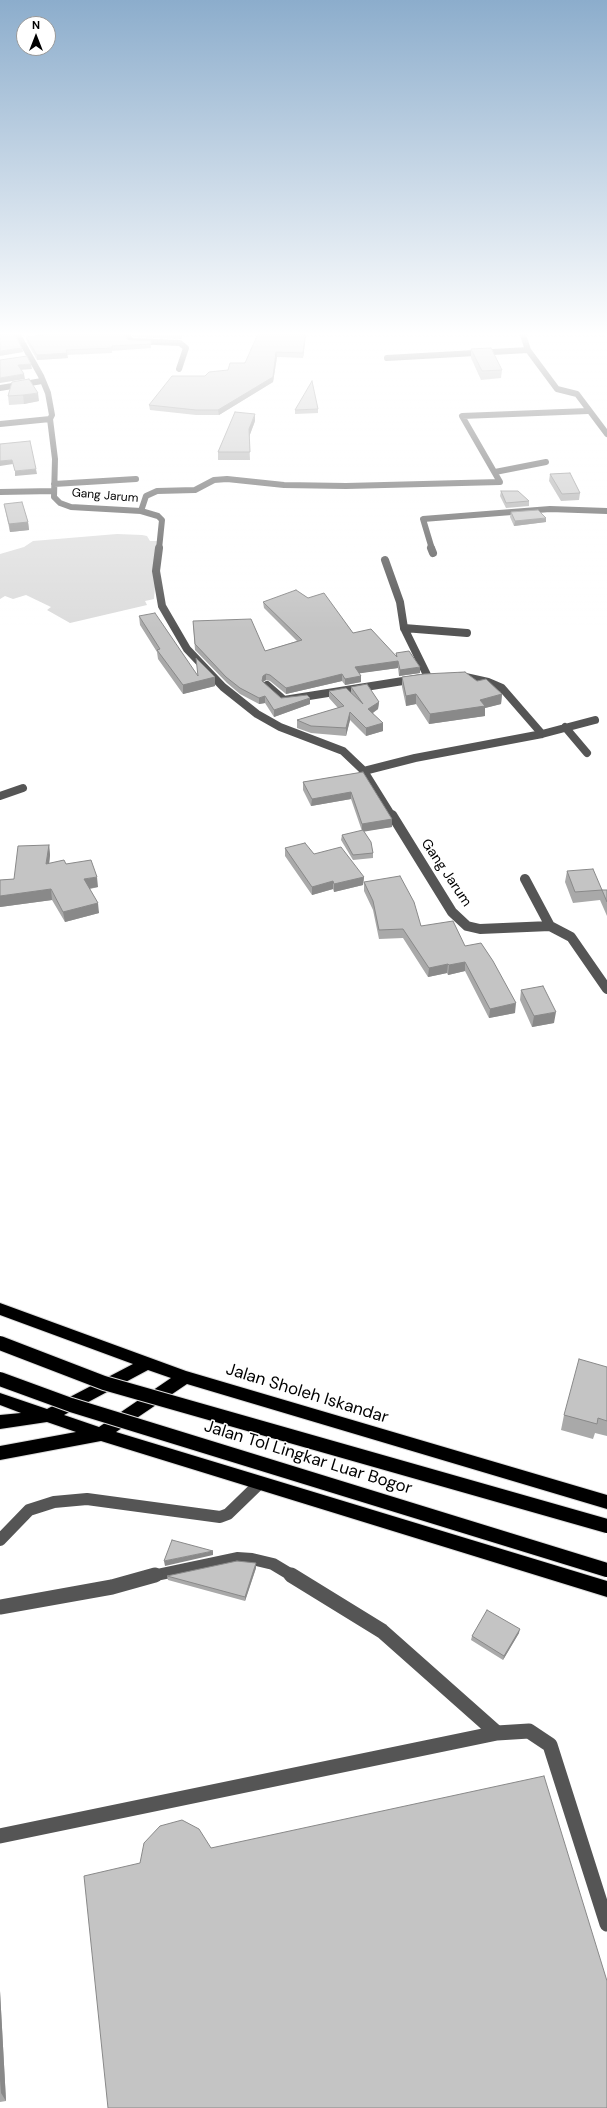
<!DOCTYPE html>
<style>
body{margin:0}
#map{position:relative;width:607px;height:2108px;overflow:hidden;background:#fff;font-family:"DM Sans",sans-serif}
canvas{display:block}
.north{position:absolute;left:16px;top:16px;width:40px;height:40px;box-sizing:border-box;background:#fff;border:1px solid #999;border-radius:50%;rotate:0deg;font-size:11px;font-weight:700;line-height:16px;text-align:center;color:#000}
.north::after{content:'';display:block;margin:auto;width:14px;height:18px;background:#000;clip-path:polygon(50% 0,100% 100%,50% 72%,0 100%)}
</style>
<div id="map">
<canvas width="607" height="2108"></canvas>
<div class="north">N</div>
</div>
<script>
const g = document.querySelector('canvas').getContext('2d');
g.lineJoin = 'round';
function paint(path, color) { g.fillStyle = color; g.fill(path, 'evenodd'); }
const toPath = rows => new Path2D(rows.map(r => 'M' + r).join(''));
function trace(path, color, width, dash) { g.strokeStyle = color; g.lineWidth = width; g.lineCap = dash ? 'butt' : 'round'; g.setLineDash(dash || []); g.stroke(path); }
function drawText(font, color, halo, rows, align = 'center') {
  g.font = font + ' "DM Sans",sans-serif'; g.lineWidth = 3; g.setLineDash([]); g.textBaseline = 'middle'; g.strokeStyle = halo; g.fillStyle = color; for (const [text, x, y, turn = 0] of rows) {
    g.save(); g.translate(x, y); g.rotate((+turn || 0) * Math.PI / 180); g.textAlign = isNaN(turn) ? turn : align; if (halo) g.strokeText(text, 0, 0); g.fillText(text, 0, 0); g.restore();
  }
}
const green = toPath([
 [117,534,142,535,147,536,150,541,159,541,154,599,145,601,147,605,70,623,47,610,51,607,26,595,13,599,5,596,0,599,0,554,24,547,33,541]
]);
const minorFar4 = toPath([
 [18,335,41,376,48,393,52,415,50,419,55,459,54,497,60,503,71,507,141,511,158,516,162,520,159,549],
 [127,335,131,341,180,343,186,348,179,369],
 [523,335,528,350,557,389,577,394,607,434],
 [387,358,528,350],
 [0,388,42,381],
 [0,424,50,419],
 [495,472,546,462],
 [54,484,136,479],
 [0,492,53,491],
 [141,511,146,496,157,491,195,490,214,480,227,479,284,485,346,486,500,482,462,416,588,411],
 [432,549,423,519,550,509,607,511]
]);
const minorFar3 = toPath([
 [159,548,156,571,162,606,187,649,223,687,257,714,280,727,343,751,364,771,392,816],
 [431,548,433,553],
 [404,628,467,633],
 [461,676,488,682,502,688,542,734],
 [267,685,284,700,428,677,404,628,400,602,385,560],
 [565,727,587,753],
 [364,771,415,758,542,734,595,720],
 [0,796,23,788]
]);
const minorFar2 = toPath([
 [392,815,452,912,467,926,480,929,550,926,571,937,607,989],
 [525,879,550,926]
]);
const minorFar1 = toPath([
 [0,1540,29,1510,54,1502,87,1499,220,1517,228,1514,260,1483],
 [152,1576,237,1558,252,1559,273,1564,293,1576]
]);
const minor = toPath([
 [291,1575,382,1631,497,1733],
 [0,1607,112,1587,155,1575],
 [0,1836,497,1733,529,1731,550,1745,607,1924]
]);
const highway = toPath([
 [0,1303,186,1371,607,1495,607,1509,187,1384,116,1432,607,1581,607,1597,101,1441,0,1460,0,1446,76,1432,47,1422,0,1429,0,1415,21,1413,0,1405,0,1393,47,1409,133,1364,0,1315,0,1303],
 [148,1370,171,1378,99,1427,64,1415,148,1370]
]);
const highwayBridge = toPath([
 [0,1343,104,1383,607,1526],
 [0,1379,71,1405,607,1570]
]);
const wall = toPath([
 [132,335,182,335,182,339,133,337],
 [306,335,303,358,277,357,273,382,219,415,196,415,150,410,149,405,205,376,228,370],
 [26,337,128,340,151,341,151,348,112,351,112,353,67,355,68,358,37,360,27,342],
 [471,349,502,370,501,378,481,380,471,358],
 [12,382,39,401,24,404,9,405,8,396],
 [318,409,318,413,295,414,295,410],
 [255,421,249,437,250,460,218,460,218,452],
 [550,474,580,493,579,500,561,501,549,481],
 [501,491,529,501,529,506,506,508,500,496],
 [4,504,28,522,29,530,10,532],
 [511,512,546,522,514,526,510,517],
 [263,602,353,633,396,656,396,653,420,673,399,676,398,668,359,673,361,676,361,682,345,685,342,681,286,694,270,681,266,680,263,682,281,698,310,698,310,704,274,717,265,703,259,704,240,694,227,683,195,650,193,621,265,651,297,641,264,608],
 [139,616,197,676,215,677,215,686,183,694,158,659,157,652,140,625],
 [402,677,477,681,502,694,501,704,485,708,485,716,429,724,416,704,406,706,402,687],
 [351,687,379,702,378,709,373,713,383,731,366,736,350,720,346,736,311,733,297,728,297,720,338,708,329,698,329,691,351,693],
 [363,772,392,827,364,831,373,853,373,858,353,860,341,840,342,835,362,831,351,799,311,806,303,790,303,782],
 [49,845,50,855,49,864,66,864,98,887,90,889,99,913,65,922,52,900,0,907,0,880,14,879],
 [285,848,314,854,364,877,363,885,334,892,333,889,312,895,285,856],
 [567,871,602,890,607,890,607,916,600,900,573,903,565,882],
 [364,882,421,926,465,946,515,1013,489,1018,465,971,448,975,447,973,428,977,403,938,379,939,373,910,364,891],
 [521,990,554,1023,532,1027,520,1000],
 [607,1367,607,1436,595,1433,593,1439,561,1430,564,1415],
 [256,1563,256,1568,245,1601,168,1580,167,1576],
 [519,1633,503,1660,471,1640,472,1636],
 [0,1991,6,2101,0,2102]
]);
const shadedWall = toPath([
 [305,335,306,335,303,358,303,353],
 [22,348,23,352,0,356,0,351],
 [276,352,277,357,273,382,219,415,218,410],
 [67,353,68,358,37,360,37,355],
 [31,364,32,369,19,370,18,365],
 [24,374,25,379,0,383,0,378],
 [38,393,39,401,24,404,23,395],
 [255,414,255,421,249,437,249,429],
 [12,460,13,464,0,466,0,461],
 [36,469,37,474,15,476,15,471],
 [546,518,546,522,514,526,515,521],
 [28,522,29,530,10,532,9,524],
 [398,661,398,668,355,674,355,667],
 [420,667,420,673,399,676,400,670],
 [266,674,266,680,263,682,262,681,263,676],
 [342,674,342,681,286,694,286,688],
 [361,676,361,682,345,685,345,679],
 [215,677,215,686,183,694,183,685],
 [416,694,416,704,406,706,406,696],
 [502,694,501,704,485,708,485,716,429,724,430,714],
 [265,696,265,703,259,704,259,698],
 [310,698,310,704,274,717,274,710],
 [379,702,378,709,368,716,368,709],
 [350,712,350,720,346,736,346,728],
 [383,723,383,731,366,736,366,728],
 [351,792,351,799,311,806,312,799],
 [392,819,392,827,362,832,362,824],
 [49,845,50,855,48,874,46,864],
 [97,877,98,887,86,889,84,879],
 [364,877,363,885,334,892,334,884],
 [333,881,333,889,312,895,312,887],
 [51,889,52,900,0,907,0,896],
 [98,903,99,913,65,922,63,912],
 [465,962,465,971,448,975,449,965],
 [448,964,447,973,428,977,429,968],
 [516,1003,515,1013,489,1018,490,1009],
 [556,1012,554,1023,532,1027,534,1016],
 [213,1551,213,1555,165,1566,164,1561],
 [256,1563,256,1568,245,1601,245,1597],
 [520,1629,519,1633,503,1660,504,1656],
 [0,1991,6,2101,1,2093,0,2080]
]);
const building = toPath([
 [0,335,15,335,22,348,0,351,0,335],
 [42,335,125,335,128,340,151,341,151,344,112,346,112,348,66,350,67,353,37,355,26,337,42,335],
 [258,335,305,335,303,353,276,352,273,377,218,410,196,410,149,405,172,376,205,376,209,372,228,370,230,363,245,363,257,336,258,335],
 [491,348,502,370,482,371,471,349,491,348],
 [27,356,31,364,18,365,24,374,0,378,0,360,27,356],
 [29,379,38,393,23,395,8,396,12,382,29,379],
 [312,381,318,409,295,410,312,381],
 [235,412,255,414,249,429,250,452,218,452,235,412],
 [30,441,36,469,15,471,12,460,0,461,0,444,30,441],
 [570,473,580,493,562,494,550,474,570,473],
 [501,491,518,491,529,501,506,503,501,491],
 [22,502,28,522,9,524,4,504,22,502],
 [538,510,546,518,515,521,511,512,538,510],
 [296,590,308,598,324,593,353,633,371,629,397,657,396,653,409,651,420,667,400,670,398,661,355,667,361,676,345,679,342,674,286,688,270,675,266,674,263,676,262,681,281,698,307,695,310,698,274,710,265,696,259,698,240,688,226,677,195,644,193,621,251,619,265,651,302,640,263,602,296,590],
 [155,613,198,676,196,658,215,677,183,685,157,650,160,649,139,616,155,613],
 [465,672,477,681,486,679,502,694,480,700,485,706,430,714,416,694,406,696,402,677,424,674,465,672],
 [367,684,379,702,368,709,383,723,366,728,350,712,346,728,311,726,297,720,344,706,329,691,346,688,363,704,351,687,367,684],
 [363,772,392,819,362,824,351,792,312,799,303,782,363,772],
 [363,830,371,842,373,853,353,855,342,835,363,830],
 [305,843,314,854,341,847,364,877,334,884,333,881,312,887,285,848,305,843],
 [49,845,46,864,64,860,66,864,91,860,97,877,84,879,98,903,63,912,51,889,0,896,0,880,14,879,18,846,49,845],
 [593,869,602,890,575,892,567,871,593,869],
 [400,876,414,902,421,926,453,921,465,946,481,943,493,961,516,1003,490,1009,465,962,449,965,448,964,429,968,403,929,379,930,373,901,364,882,400,876],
 [602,890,607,890,607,902,602,890],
 [543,986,556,1012,534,1016,521,990,543,986],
 [579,1359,607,1367,607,1421,598,1418,597,1424,564,1415,579,1359],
 [172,1540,213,1551,164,1561,172,1540],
 [237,1561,256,1563,245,1597,167,1576,237,1561],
 [487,1610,520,1629,504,1656,472,1636,487,1610],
 [544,1776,607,1981,607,2108,108,2108,84,1876,140,1863,144,1843,160,1826,182,1820,199,1829,211,1848,544,1776]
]);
const farStreetnames = [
 ["Gang Jarum",105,496,5]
];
const streetNames = [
 ["Gang Jarum",446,873,56]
];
const nearStreetnames = [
 ["Jalan Sholeh Iskandar",307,1394,17],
 ["Jalan Tol Lingkar Luar Bogor",308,1458,17]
];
paint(green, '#dcdcdc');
trace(highway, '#dbdbdb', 2);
trace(minorFar4, '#555', 6);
trace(minorFar3, '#555', 8);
trace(minorFar2, '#555', 10);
trace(minorFar1, '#555', 12);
trace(minor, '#555', 15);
paint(highway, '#000');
trace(highwayBridge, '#dbdbdb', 16, []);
trace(highwayBridge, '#000', 14);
paint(wall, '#a9a9a9');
paint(shadedWall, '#898989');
paint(building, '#c4c4c4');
trace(building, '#898989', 1);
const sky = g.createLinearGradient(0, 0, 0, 630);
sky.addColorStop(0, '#8cadcc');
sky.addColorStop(0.53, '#fff');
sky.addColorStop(1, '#ffffff00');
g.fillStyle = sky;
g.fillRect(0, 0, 607, 630);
drawText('12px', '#000', '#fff', farStreetnames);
drawText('14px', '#000', '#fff', streetNames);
drawText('17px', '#000', '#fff', nearStreetnames);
</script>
